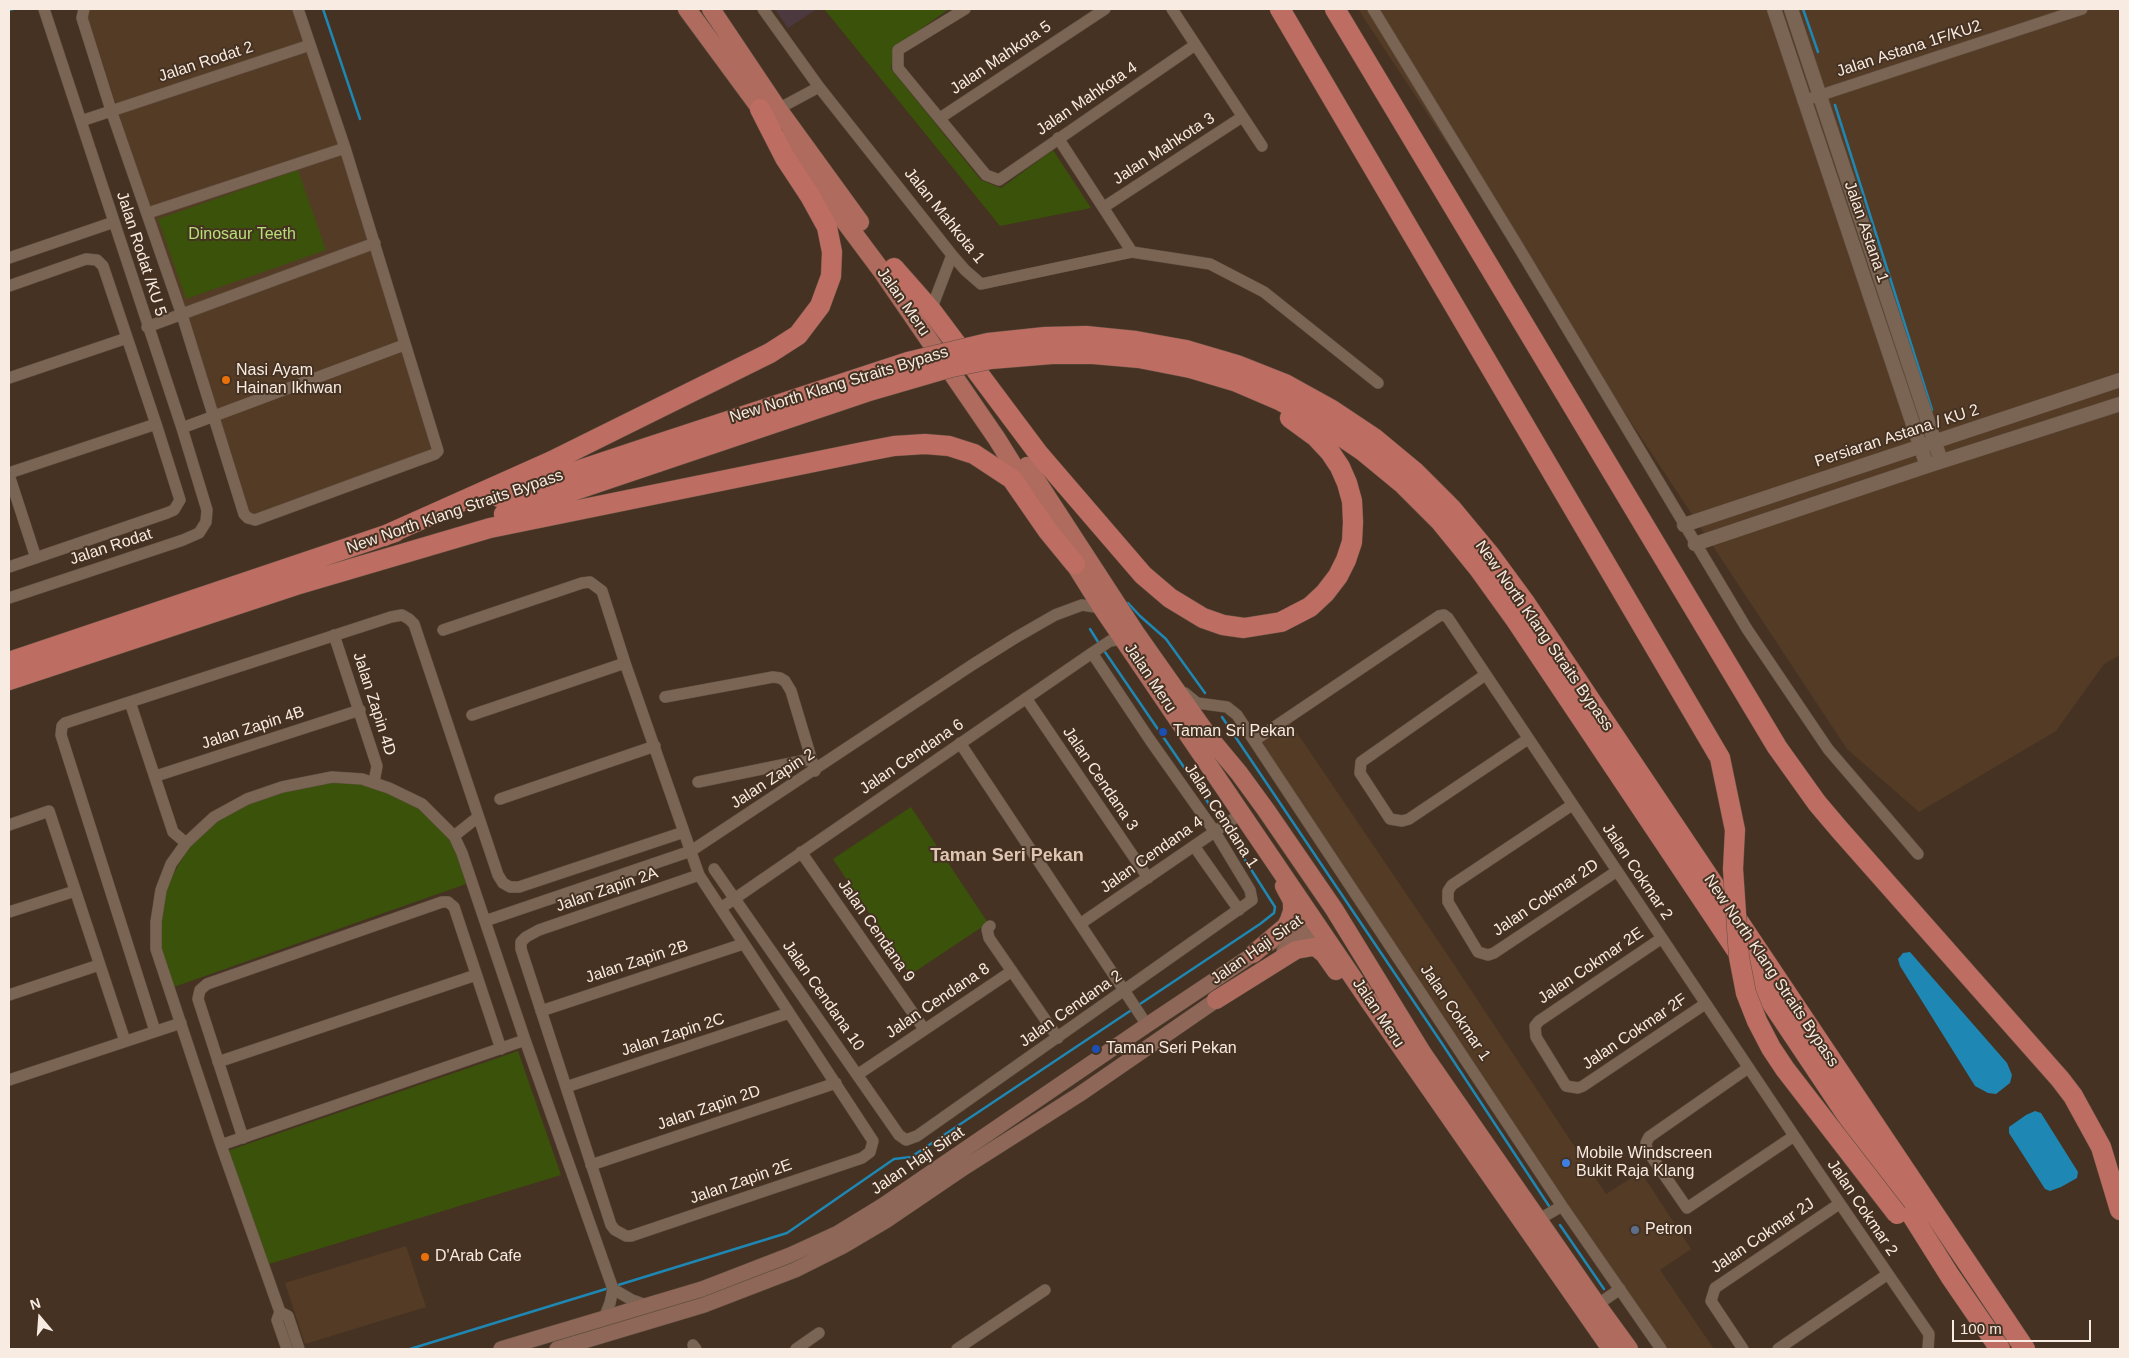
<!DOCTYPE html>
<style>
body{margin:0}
#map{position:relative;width:2129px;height:1358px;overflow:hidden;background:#463222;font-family:Arial,sans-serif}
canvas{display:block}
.frame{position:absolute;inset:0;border:10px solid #f8ebe1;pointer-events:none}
.north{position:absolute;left:15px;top:1293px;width:50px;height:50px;-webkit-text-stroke:4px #463222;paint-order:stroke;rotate:342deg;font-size:14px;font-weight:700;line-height:20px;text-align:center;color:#f8ebe1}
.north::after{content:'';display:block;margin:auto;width:18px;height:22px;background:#f8ebe1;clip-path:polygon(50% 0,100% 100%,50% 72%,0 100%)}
.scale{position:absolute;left:1952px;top:1320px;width:139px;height:22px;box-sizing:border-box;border:2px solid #f8ebe1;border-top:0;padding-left:6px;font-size:15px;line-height:18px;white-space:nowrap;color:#f8ebe1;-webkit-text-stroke:4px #463222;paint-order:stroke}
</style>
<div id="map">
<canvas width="2129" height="1358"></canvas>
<div class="frame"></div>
<div class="north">N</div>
<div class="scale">100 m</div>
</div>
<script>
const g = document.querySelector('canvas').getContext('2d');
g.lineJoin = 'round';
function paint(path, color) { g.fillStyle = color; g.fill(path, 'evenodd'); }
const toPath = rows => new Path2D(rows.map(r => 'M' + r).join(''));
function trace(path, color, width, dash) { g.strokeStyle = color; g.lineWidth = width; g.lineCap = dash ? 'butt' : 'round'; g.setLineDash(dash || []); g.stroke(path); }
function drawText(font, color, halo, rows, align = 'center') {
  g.font = font + ' Arial,sans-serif'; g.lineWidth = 4; g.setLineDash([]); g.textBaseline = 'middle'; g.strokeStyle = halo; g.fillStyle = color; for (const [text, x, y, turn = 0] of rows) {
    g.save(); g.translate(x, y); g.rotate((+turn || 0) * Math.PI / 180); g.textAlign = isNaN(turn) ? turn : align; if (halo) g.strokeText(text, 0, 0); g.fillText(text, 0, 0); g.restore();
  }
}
const built = toPath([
 [88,9,294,9,374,252,434,449,251,515,248,513,86,12],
 [1358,9,2120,9,2120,655,2104,664,2056,731,1919,812,1847,749],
 [1289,721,1447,954,1606,1194,1641,1172,1691,1249,1660,1270,1714,1349,1665,1349,1558,1194,1260,741],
 [406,1246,426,1307,305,1344,285,1283]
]);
const medical = toPath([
 [775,9,817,9,788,28]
]);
const green = toPath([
 [827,9,949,9,894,48,891,69,981,180,1001,188,1053,150,1091,208,1000,226,825,10],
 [298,170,326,250,186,299,158,219],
 [333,780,373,786,420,809,449,839,458,855,466,884,171,988,158,948,163,892,190,845,215,819,283,789],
 [911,807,988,923,910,975,833,859],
 [518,1051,561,1175,269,1264,227,1151]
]);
const water = toPath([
 [1910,952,2007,1063,2012,1075,2010,1083,1996,1094,1988,1093,1975,1086,1900,966,1898,959,1903,953],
 [2035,1111,2041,1113,2078,1172,2077,1178,2061,1187,2050,1191,2045,1189,2009,1133,2009,1127,2026,1115]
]);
const stream = toPath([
 [323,9,360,119],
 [1803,9,1818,52],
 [9,10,13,9],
 [1835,105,1932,410],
 [1128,603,1140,616,1166,639,1205,693],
 [1090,629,1100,645],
 [1103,649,1218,817],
 [1222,717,1441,1042,1549,1206],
 [1137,1006,1260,924,1274,913,1275,907,1231,838],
 [1560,1225,1604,1289],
 [615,1286,787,1233,894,1159,911,1157,1133,1009],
 [410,1349,609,1288]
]);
const minor = toPath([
 [84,9,82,18,111,110,182,315,244,514,248,518,255,520,435,454,438,451,345,148,298,9],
 [763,9,819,87,952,255,965,270,981,284,1132,252,1210,264,1264,292,1378,383],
 [965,9,898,50,898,68,986,175,999,180,1195,45],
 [1172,9,1262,146],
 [1373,9,1519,248,1747,629,1828,749,1918,854],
 [1803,101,2082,9],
 [778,109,819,87],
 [940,118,1105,9],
 [81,121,310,45],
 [1058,138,1132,252],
 [1104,207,1242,117],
 [148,213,345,148],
 [9,258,114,222],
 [9,286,86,259,97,260,103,266,156,424,180,500,174,510,167,513,9,567],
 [931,310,952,255],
 [147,327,375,243],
 [9,378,127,338],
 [182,428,404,345],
 [9,473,156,424],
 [9,475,36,558],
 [9,598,183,540,199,533,206,522,207,510,182,428,44,9],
 [443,630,582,583,590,582,602,591,625,663,699,875,873,1141,870,1152,862,1158,631,1236,626,1236,615,1230,611,1225,521,949,521,942,526,937,539,930,699,875],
 [334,635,377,766,374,782],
 [1485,675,1361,762,1360,773,1390,819,1402,821,1409,819,1528,739],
 [1185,693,1197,703,1227,707,1237,715,1562,1206,1661,1349],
 [665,697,773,677,780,678,785,681,791,691,815,771],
 [1026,698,1148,878],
 [130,702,173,832,186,843],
 [472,715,625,663],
 [1255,740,1439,616,1444,615,1448,618,1819,1173,1929,1334,1928,1349],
 [960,743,1147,1025],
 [156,776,360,710],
 [698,782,811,759],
 [500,799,655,746],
 [1572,805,1452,885,1448,891,1448,902,1478,952,1488,955,1494,953,1617,871],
 [9,825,49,811,125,1041],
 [454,836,478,817],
 [1194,846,1239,910],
 [801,852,924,1029],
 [714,869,899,1135,906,1140,917,1136,1252,900,1250,890,1215,832,1150,740,1092,653],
 [721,908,1092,653,1110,641,1124,639],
 [9,912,75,891],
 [485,921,691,851,972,665,1015,638,1055,615,1082,605,1102,608],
 [1080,924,1242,813],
 [990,926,987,929,989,938,1058,1038],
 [1662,938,1539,1021,1535,1026,1536,1037,1566,1086,1578,1088,1583,1086,1705,1004],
 [9,995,99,965],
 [541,1011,743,944],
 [155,1031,61,735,62,726,65,723,391,617,402,615,409,619,414,624,498,875,503,883,510,887,519,887,684,832],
 [218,1062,476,975],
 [1748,1068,1649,1137,1646,1143,1647,1150,1687,1208,1794,1136],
 [857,1075,1012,971],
 [9,1080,181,1023],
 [566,1087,789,1013],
 [243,1138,198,999,200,990,207,984,442,902,448,902,454,907,501,1049],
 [221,1145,525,1040],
 [591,1165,836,1083],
 [1538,1220,1562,1206],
 [613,1289,632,1300,646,1305],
 [1597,1305,1620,1289],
 [280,1312,288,1316,299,1349],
 [693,1345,696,1349],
 [287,1349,277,1320,280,1312,221,1145,156,949,156,922,161,890,171,864,186,843,214,817,247,799,282,787,332,777,362,779,389,788,422,804,454,836,462,853,525,1040,613,1289,610,1303,604,1318],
 [796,1349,819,1333],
 [957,1349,1045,1290],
 [1743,1349,1711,1301,1715,1288,1839,1204],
 [1778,1349,1888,1274]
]);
const tertiary = toPath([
 [1774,9,1927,466],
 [1791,9,1941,461],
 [1684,525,2120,380],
 [1695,544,1927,466,2120,404]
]);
const secondary = toPath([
 [1284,952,1320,927],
 [501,1349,702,1289,790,1255,838,1233,882,1206,1147,1025,1312,915],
 [557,1349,704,1305,795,1270,843,1246,887,1220,962,1169,1080,1094,1225,994]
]);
const trunk = toPath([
 [687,9,768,119],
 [711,9,778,109,860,222],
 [784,140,881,270,997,439,1028,489],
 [1027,466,1135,632,1209,737,1239,773,1266,810,1334,909,1423,1054,1597,1305,1629,1349],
 [1067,552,1102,608,1366,997,1611,1349],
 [1253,954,1286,926,1289,920,1292,911,1292,901,1284,886],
 [1216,1000,1296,950,1313,947,1318,949,1324,954,1336,971]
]);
const motorway = toPath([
 [1280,9,1720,758],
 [1335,9,1777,747,1817,803,1839,829,2060,1079,2073,1096,2101,1147,2120,1210],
 [894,268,931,310,1038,453,1143,575,1170,598,1203,618,1223,625,1244,628,1281,622,1310,607,1325,593,1338,576,1346,560,1352,542,1353,522,1352,501,1347,483,1340,467,1330,452,1316,437,1290,418],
 [1186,350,1237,365,1285,384,1332,410,1374,438,1415,472,1451,508,1490,555,1526,604,2025,1349],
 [1190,368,1237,382,1279,400,1323,424,1363,451,1403,484,1440,521,1479,569,1515,619,1884,1171,1950,1276,2000,1349],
 [499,497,649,447],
 [504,514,658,462],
 [384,536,552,461,770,353,798,335,820,306,831,276,832,252,827,227,810,196,785,158,760,109],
 [286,588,490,528,863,452,894,446,925,444,949,446,974,454,1012,479,1048,531,1075,564],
 [9,662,395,532],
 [9,680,299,584]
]);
const motorwayBridge = toPath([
 [649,447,908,362,988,343,1045,337,1086,336,1136,341,1186,350],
 [658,462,866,392,952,367,991,359,1052,354,1093,354,1139,358,1190,368],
 [1720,758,1735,830,1733,869,1739,957,1746,993,1757,1021,1771,1048,1785,1069,1897,1214]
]);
const markers = [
 [226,380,5,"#e8710a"],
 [1163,732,5,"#1a4fb4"],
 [1096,1049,5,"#1a4fb4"],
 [1566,1163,5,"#3f7fe0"],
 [1635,1230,5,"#5c6f8a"],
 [425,1257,5,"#e8710a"]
];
const streetNames = [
 ["Jalan Astana 1F/KU2",1909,49,-18],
 ["Jalan Mahkota 5",1001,58,-34],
 ["Jalan Rodat 2",206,62,-18],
 ["Jalan Mahkota 4",1087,99,-34],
 ["Jalan Mahkota 3",1164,149,-33],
 ["Jalan Mahkota 1",944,216,51],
 ["Jalan Astana 1",1866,232,71],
 ["Jalan Rodat /KU 5",141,254,72],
 ["Jalan Meru",903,302,55],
 ["New North Klang Straits Bypass",839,385,-17],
 ["Persiaran Astana / KU 2",1897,436,-18],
 ["New North Klang Straits Bypass",455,512,-19],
 ["Jalan Rodat",111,547,-18],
 ["New North Klang Straits Bypass",1544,636,55],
 ["Jalan Meru",1150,678,56],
 ["Jalan Zapin 4D",374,704,72],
 ["Jalan Zapin 4B",253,728,-18],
 ["Jalan Cendana 6",912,757,-34],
 ["Jalan Zapin 2",773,779,-33],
 ["Jalan Cendana 3",1100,779,56],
 ["Jalan Cendana 1",1221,816,57],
 ["Jalan Cendana 4",1152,855,-35],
 ["Jalan Cokmar 2",1637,872,56],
 ["Jalan Zapin 2A",607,890,-19],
 ["Jalan Cokmar 2D",1546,898,-34],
 ["Jalan Cendana 9",876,931,55],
 ["Jalan Haji Sirat",1257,950,-35],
 ["Jalan Zapin 2B",637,962,-18],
 ["Jalan Cokmar 2E",1591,966,-34],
 ["New North Klang Straits Bypass",1771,971,56],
 ["Jalan Cendana 10",823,996,55],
 ["Jalan Cendana 8",938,1001,-34],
 ["Jalan Cendana 2",1071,1009,-35],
 ["Jalan Meru",1378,1013,56],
 ["Jalan Cokmar 1",1455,1013,56],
 ["Jalan Cokmar 2F",1635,1032,-34],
 ["Jalan Zapin 2C",673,1035,-18],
 ["Jalan Zapin 2D",709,1108,-19],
 ["Jalan Haji Sirat",918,1161,-34],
 ["Jalan Zapin 2E",741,1182,-19],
 ["Jalan Cokmar 2",1862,1208,56],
 ["Jalan Cokmar 2J",1763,1236,-34]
];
const parkNames = [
 ["Dinosaur Teeth",242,235]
];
const poiNames = [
 ["Nasi Ayam",236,371],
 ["Hainan Ikhwan",236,389],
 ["Taman Sri Pekan",1173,732],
 ["Taman Seri Pekan",1106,1049],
 ["Mobile Windscreen",1576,1154],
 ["Bukit Raja Klang",1576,1172],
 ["Petron",1645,1230],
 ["D'Arab Cafe",435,1257]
];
const neighbourhoodNames = [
 ["Taman Seri Pekan",1007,856]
];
paint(built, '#543b26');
paint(medical, '#4c3940');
paint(green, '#3a520a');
paint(water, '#1e87b3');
trace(stream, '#1e87b3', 2.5);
trace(minor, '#615042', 12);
trace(tertiary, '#615042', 15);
trace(secondary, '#615042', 16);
trace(trunk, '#615042', 19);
trace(motorway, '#615042', 21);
trace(minor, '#7a6453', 11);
trace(tertiary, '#7a6453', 14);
trace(secondary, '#8e6758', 15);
trace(trunk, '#b06b5f', 18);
trace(motorway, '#be6d62', 20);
trace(motorwayBridge, '#615042', 21, []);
trace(motorwayBridge, '#be6d62', 20);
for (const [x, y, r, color] of markers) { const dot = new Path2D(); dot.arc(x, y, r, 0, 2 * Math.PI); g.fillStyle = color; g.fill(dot); trace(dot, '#463222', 2); }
drawText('16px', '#f8ebe1', '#463222', streetNames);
drawText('16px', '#b5e076', '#463222', parkNames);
drawText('16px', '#f8ebe1', '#463222', poiNames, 'left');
drawText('bold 18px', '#dec5b2', '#463222', neighbourhoodNames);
</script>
